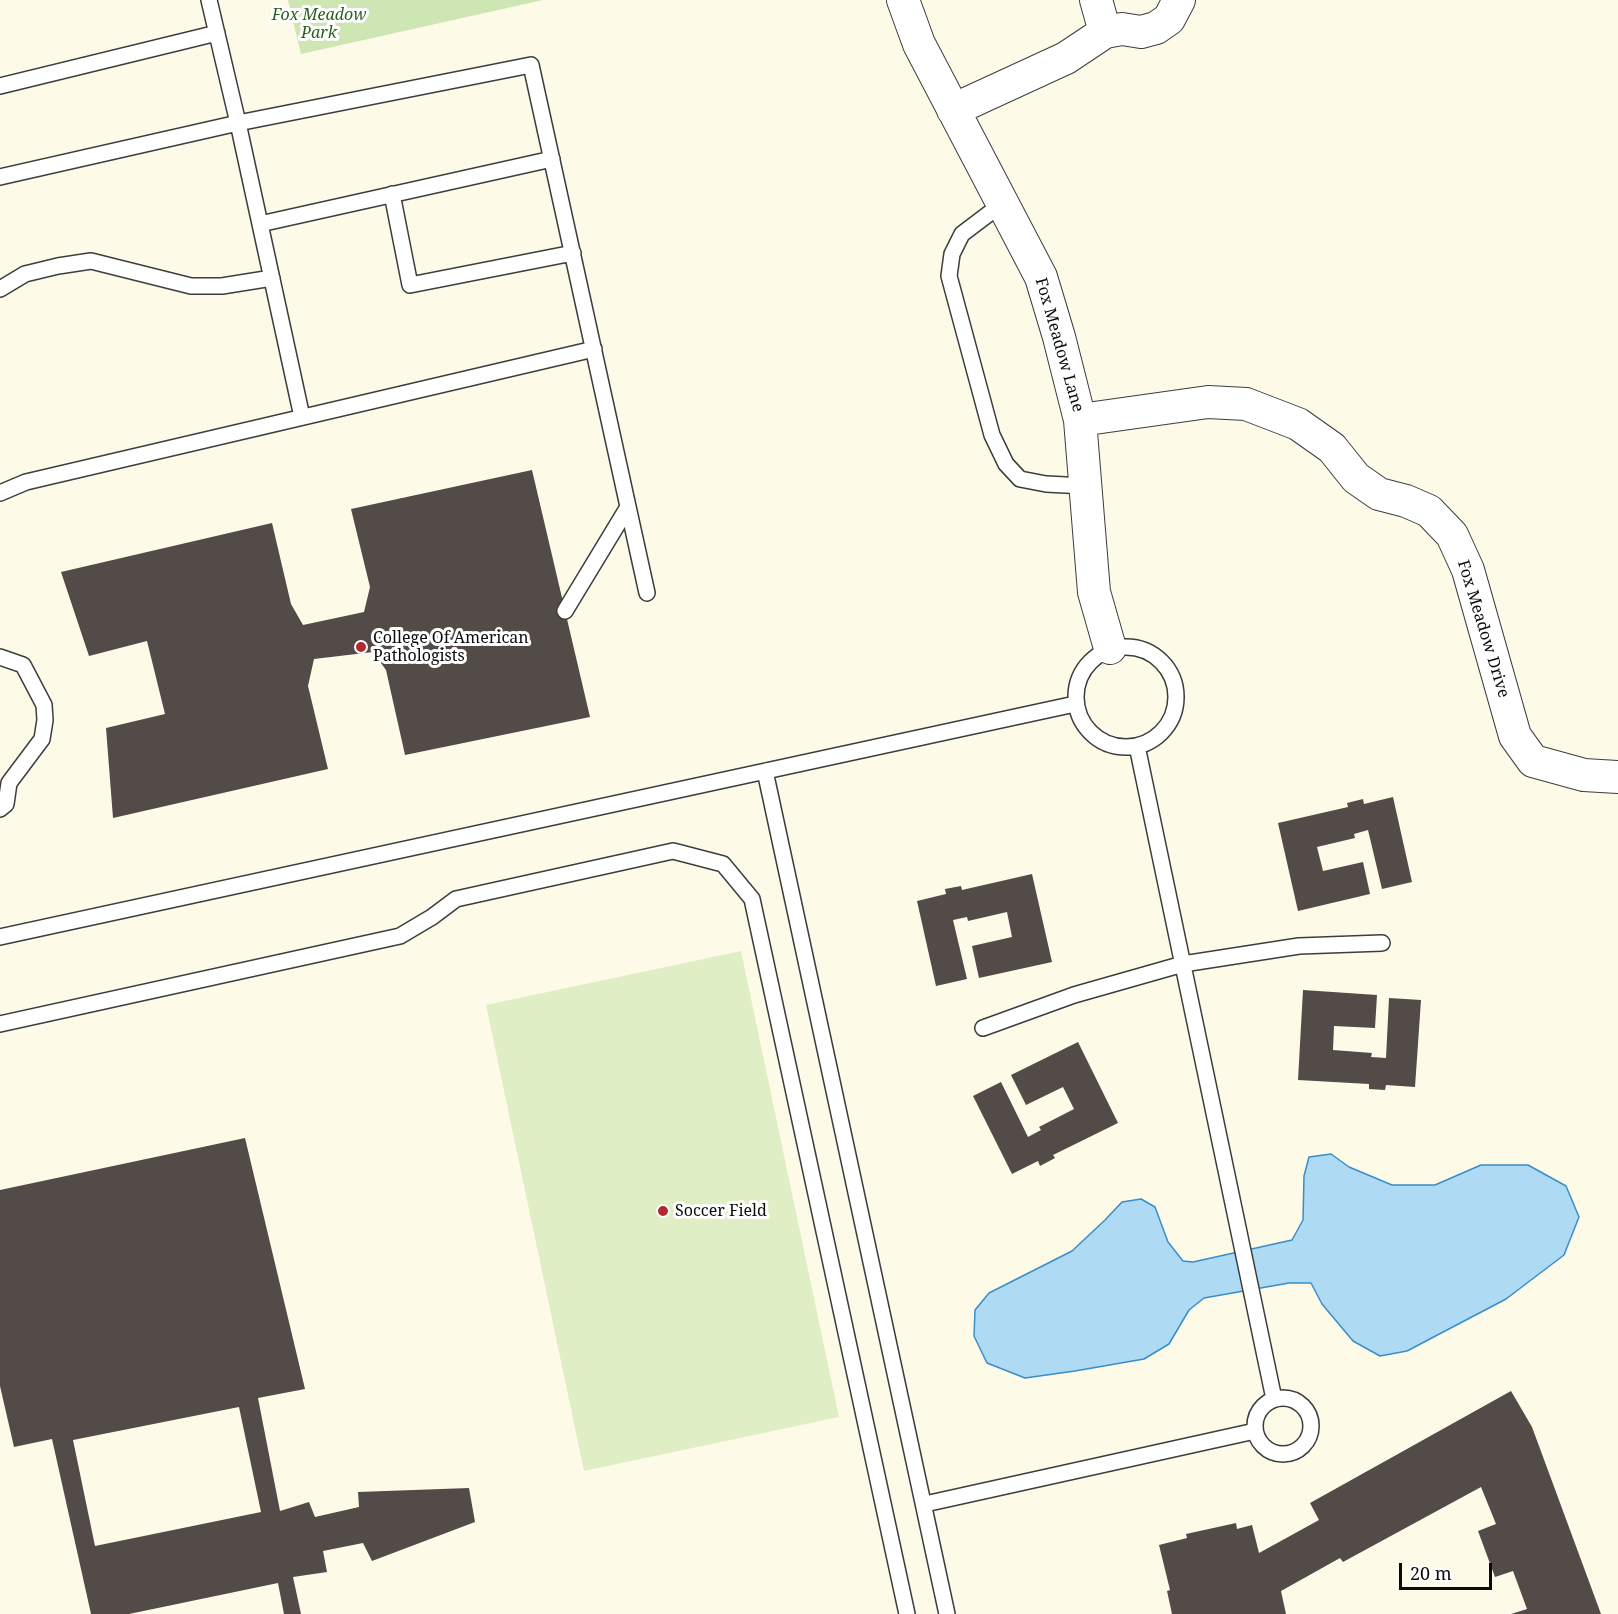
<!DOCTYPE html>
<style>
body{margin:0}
#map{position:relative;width:1618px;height:1614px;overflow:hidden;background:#fefae8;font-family:"Noto Serif",serif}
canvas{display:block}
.scale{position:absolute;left:1399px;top:1563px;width:93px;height:27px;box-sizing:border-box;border:3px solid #0a0a0a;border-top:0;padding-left:8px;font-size:18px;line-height:21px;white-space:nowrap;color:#0a0a0a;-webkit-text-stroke:4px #fff;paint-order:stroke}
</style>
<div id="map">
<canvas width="1618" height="1614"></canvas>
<div class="scale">20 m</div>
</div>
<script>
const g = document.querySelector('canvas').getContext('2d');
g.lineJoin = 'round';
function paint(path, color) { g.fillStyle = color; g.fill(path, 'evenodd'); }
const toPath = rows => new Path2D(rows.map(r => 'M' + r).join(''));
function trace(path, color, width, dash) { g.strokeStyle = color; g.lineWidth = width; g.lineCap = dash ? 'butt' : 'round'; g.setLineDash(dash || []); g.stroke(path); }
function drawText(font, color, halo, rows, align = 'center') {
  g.font = font + ' "Noto Serif",serif'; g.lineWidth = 6; g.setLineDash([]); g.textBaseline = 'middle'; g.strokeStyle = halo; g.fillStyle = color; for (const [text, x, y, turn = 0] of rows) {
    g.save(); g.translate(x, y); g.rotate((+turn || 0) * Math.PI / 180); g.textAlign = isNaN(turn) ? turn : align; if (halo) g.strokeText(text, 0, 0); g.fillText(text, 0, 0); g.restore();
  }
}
const green = toPath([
 [288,0,543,0,301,54]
]);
const pitch = toPath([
 [741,951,839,1417,584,1471,486,1005]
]);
const water = toPath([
 [1331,1154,1349,1167,1392,1185,1435,1185,1481,1165,1528,1165,1566,1186,1579,1217,1564,1255,1506,1299,1407,1351,1380,1356,1353,1341,1322,1304,1311,1283,1289,1283,1204,1298,1189,1310,1169,1344,1144,1359,1075,1371,1025,1378,987,1363,974,1336,975,1310,989,1293,1072,1251,1105,1220,1122,1202,1141,1199,1155,1207,1168,1242,1183,1261,1193,1262,1292,1240,1303,1220,1304,1176,1309,1157,1331,1154]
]);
const building = toPath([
 [532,470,590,717,405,755,386,670,373,652,314,659,308,686,328,769,113,818,106,728,165,714,147,641,89,656,61,572,272,523,291,604,303,625,364,612,370,587,351,509],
 [1393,797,1412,882,1382,889,1368,830,1354,834,1355,838,1317,847,1323,871,1363,862,1370,894,1298,911,1278,823,1348,807,1347,803,1363,799,1364,804],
 [1032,874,1052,962,979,978,972,946,1012,937,1007,912,968,921,967,917,953,920,967,979,936,986,917,901,946,894,945,889,961,886,962,890],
 [1303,990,1377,995,1375,1028,1334,1026,1333,1050,1372,1053,1371,1057,1386,1058,1389,998,1421,1000,1415,1087,1386,1085,1385,1090,1369,1089,1369,1084,1298,1080],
 [1078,1042,1118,1123,1053,1155,1055,1158,1040,1166,1038,1161,1012,1174,973,1096,1001,1082,1028,1137,1041,1130,1039,1127,1074,1109,1063,1087,1026,1105,1011,1075],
 [245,1138,305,1389,258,1398,280,1511,309,1502,315,1517,359,1507,358,1492,469,1488,475,1522,372,1561,363,1543,323,1551,327,1572,293,1577,301,1614,284,1614,278,1583,129,1614,91,1614,52,1439,14,1447,0,1386,0,1190],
 [239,1407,261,1512,95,1546,73,1440],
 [1511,1391,1532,1427,1601,1614,1511,1614,1527,1609,1513,1571,1495,1577,1478,1531,1496,1524,1481,1487,1343,1562,1340,1558,1281,1591,1286,1614,1172,1614,1167,1591,1170,1590,1159,1545,1187,1538,1186,1534,1236,1523,1237,1529,1252,1525,1259,1553,1319,1520,1310,1503]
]);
const service = toPath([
 [209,0,238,123,531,65,647,593],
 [0,86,217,33],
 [0,177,238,123,302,417],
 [392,194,410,285,573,253],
 [1003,203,962,234,952,254,949,276,992,435,1006,464,1020,479,1046,484,1085,486],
 [260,224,552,159],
 [0,289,25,274,58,266,91,261,191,286,222,286,272,278],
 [0,493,26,482,594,349],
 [565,611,628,507],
 '1076 697a50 50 0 1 1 100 0a50 50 0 1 1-100 0Z',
 [0,657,23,665,44,705,45,720,42,739,9,783,6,804,0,809],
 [1137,746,1274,1399],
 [765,771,947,1614],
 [0,937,1075,704],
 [0,1024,400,936,432,917,456,899,673,851,723,864,752,899,907,1614],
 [983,1028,1074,995,1183,964,1299,946,1382,943],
 '1255 1426a28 28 0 1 1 56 0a28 28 0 1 1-56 0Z',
 [925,1504,1255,1431]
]);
const minor = toPath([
 [903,0,919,44,1041,277,1059,337,1080,420,1094,592,1110,648],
 [1096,0,1105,32],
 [953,110,1066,58,1105,32,1122,29,1141,32,1156,28,1169,19,1179,0],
 [1080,420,1208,402,1246,404,1298,424,1332,448,1356,478,1379,494,1406,501,1429,511,1452,535,1468,570,1515,736,1533,761,1584,775,1618,777]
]);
const markers = [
 [361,647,6,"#b4282f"],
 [663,1211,6,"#b4282f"]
];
const parkNames = [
 ["Fox Meadow",319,15],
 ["Park",319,33]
];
const streetNames = [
 ["Fox Meadow Lane",1059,345,74],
 ["Fox Meadow Drive",1483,629,73]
];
const poiNames = [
 ["College Of American",373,638],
 ["Pathologists",373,656],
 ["Soccer Field",675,1211]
];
paint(green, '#cee6b4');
paint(pitch, '#e0eec5');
paint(water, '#afdaf3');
trace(water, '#398ec8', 1.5);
paint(building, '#524b47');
trace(service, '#3d3d3d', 18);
trace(minor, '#3d3d3d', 34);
trace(service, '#fff', 15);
trace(minor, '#fff', 32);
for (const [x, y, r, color] of markers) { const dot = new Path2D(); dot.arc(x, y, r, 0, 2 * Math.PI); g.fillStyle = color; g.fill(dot); trace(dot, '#fff', 2); }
drawText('italic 16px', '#2b5e1e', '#fff', parkNames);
drawText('16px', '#0a0a0a', '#fff', streetNames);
drawText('16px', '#0a0a0a', '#fff', poiNames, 'left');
</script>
